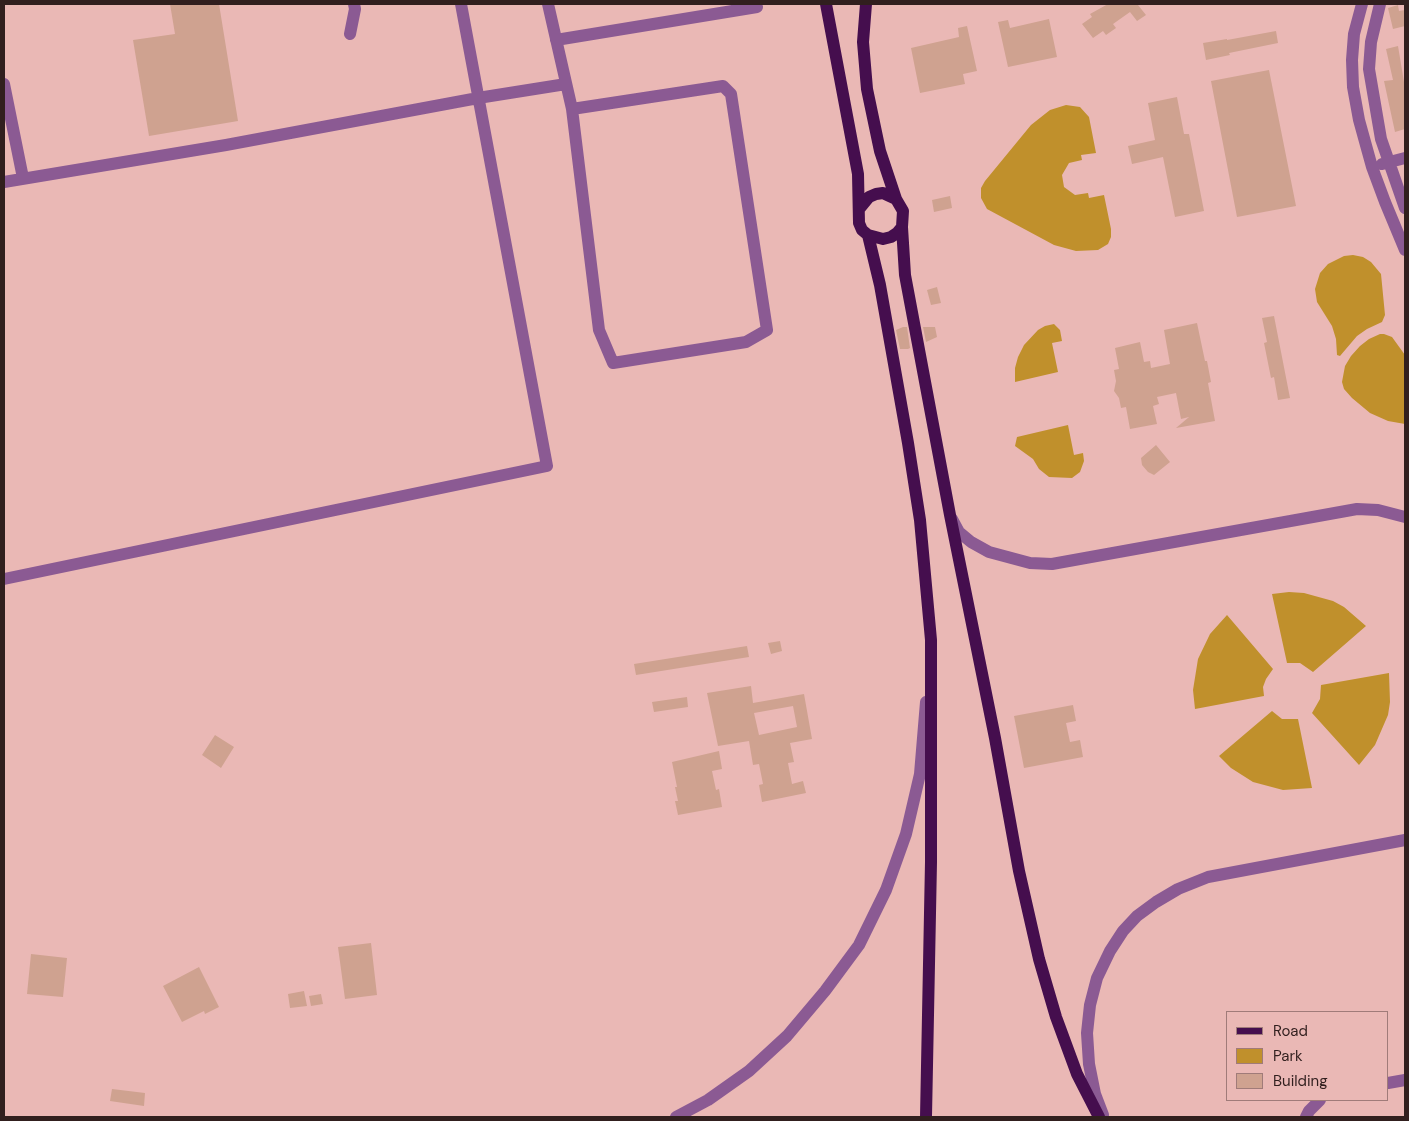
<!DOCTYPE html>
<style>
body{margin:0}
#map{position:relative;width:1409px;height:1121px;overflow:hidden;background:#eab8b5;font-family:"DM Sans",sans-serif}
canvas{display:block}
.frame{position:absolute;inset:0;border:5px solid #311f1e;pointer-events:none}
.legend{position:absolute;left:1226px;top:1011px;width:162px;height:90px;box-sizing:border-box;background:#eab8b5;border:1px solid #a07b79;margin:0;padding:6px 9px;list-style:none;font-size:15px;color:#311f1e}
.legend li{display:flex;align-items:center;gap:10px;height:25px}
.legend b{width:25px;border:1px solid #a07b79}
</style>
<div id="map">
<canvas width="1409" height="1121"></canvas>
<div class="frame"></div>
<ul class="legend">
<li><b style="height:6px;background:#450e4e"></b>Road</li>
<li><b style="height:14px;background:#c0902c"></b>Park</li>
<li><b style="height:14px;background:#cfa290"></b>Building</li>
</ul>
</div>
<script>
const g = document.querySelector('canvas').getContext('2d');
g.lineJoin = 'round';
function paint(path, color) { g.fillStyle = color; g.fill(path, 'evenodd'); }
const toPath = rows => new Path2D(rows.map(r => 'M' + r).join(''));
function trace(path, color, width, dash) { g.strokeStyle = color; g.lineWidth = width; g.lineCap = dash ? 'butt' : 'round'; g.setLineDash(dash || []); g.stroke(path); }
const green = toPath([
 [1066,105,1080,107,1089,117,1096,153,1081,155,1082,160,1069,163,1062,175,1064,187,1075,195,1088,193,1089,198,1104,195,1111,229,1111,237,1108,244,1098,250,1076,251,1054,245,987,209,981,198,981,188,985,181,1031,125,1050,110],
 [1353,255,1363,257,1371,262,1381,274,1385,315,1382,322,1367,329,1357,336,1340,356,1337,355,1336,339,1332,326,1317,302,1315,289,1320,273,1328,264,1344,256],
 [1054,324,1060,330,1062,341,1052,343,1058,372,1015,382,1015,368,1018,357,1024,345,1038,330,1045,326],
 [1380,334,1384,334,1392,337,1405,355,1405,424,1388,421,1370,413,1352,398,1344,389,1342,382,1345,366,1351,356,1360,346,1369,339],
 [1068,425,1074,455,1083,453,1084,461,1080,472,1072,478,1049,477,1039,469,1033,459,1015,446,1017,437],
 [1289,592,1304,593,1333,601,1344,607,1366,626,1313,672,1300,663,1287,663,1272,594],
 [1227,615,1273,669,1266,679,1263,687,1264,696,1195,709,1193,690,1198,659,1210,634],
 [1389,673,1390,702,1388,715,1375,745,1359,765,1312,713,1320,699,1321,685],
 [1272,711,1282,719,1298,719,1312,788,1283,790,1253,782,1231,768,1219,756]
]);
const building = toPath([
 [170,4,219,4,238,121,149,136,133,40,175,34],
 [1108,4,1140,4,1138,5,1146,15,1137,21,1130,12,1113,24,1116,28,1106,35,1103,31,1093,38,1082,24,1092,17,1090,14],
 [1398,5,1399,11,1405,10,1405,26,1393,29,1388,8],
 [1049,19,1057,57,1008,67,998,22,1008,20,1010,28],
 [967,26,977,71,963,74,965,84,920,93,911,48,959,37,958,28],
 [1276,31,1278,43,1229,53,1230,55,1206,60,1203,43,1227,39,1227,40],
 [1398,46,1405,88,1405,129,1395,132,1384,81,1393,80,1386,49],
 [1269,70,1296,206,1237,217,1211,81],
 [1177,97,1184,134,1189,134,1204,211,1175,217,1163,157,1132,164,1128,146,1155,140,1148,103],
 [950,196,952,208,934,212,932,200],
 [937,287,941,303,931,305,927,290],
 [1274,316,1290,398,1278,400,1274,377,1271,378,1264,343,1267,342,1262,318],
 [1197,323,1205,361,1207,361,1211,382,1208,383,1215,421,1176,428,1189,417,1181,419,1176,393,1157,397,1159,404,1153,406,1157,424,1130,429,1126,407,1121,408,1119,398,1114,391,1116,381,1114,370,1119,369,1115,348,1140,342,1144,362,1150,361,1151,368,1170,364,1164,330],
 [903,327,907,327,910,348,908,349,900,349,896,330],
 [923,327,935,327,937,337,926,342],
 [1156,445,1170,462,1154,475,1148,472,1142,465,1141,458],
 [780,641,782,651,771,654,768,643],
 [747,646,749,657,636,675,634,664],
 [751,686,753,703,804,694,812,739,790,743,794,762,788,763,792,784,803,781,806,793,762,802,759,785,763,784,759,764,753,765,749,741,718,746,707,693],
 [793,706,797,727,759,735,754,713],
 [687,697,688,707,654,712,652,702],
 [1073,705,1076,721,1066,723,1070,742,1080,740,1083,757,1024,768,1014,716],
 [215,735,234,747,221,768,202,755],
 [719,751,722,769,712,771,716,790,719,789,722,807,678,815,675,801,678,801,675,787,677,787,672,762],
 [371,943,377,995,345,999,338,947],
 [31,954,67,958,63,997,27,994],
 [199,967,219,1007,205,1014,204,1011,182,1022,163,986],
 [304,991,307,1006,290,1008,288,994],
 [321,994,323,1004,311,1006,309,996],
 [112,1089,145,1093,144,1106,110,1101]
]);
const minor = toPath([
 [548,4,572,109,599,330,613,363,746,342,767,330,731,94,723,86,572,109],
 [1362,4,1354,34,1352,60,1353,87,1359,120,1372,167,1385,202,1405,250],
 [1380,4,1371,42,1369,69,1381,139,1405,208],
 [350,34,355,9,354,4],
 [556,40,757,7],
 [4,84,23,178],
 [1382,164,1405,158],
 [4,182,226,145,478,98,566,84],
 [952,519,959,532,971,542,989,552,1030,563,1052,564,1357,509,1378,510,1405,517],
 [4,579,547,466,461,4],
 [1388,1083,1405,1080],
 [1103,1115,1095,1094,1089,1064,1087,1033,1090,1005,1097,978,1110,951,1123,931,1137,916,1156,902,1178,889,1208,877,1405,840],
 [676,1117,708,1100,749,1071,787,1036,825,991,859,945,886,890,906,834,920,774,926,702],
 [1306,1117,1309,1111,1320,1100]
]);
const major = toPath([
 [826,4,858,174,859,223,862,230,868,235,880,285,908,443,920,520,931,640,931,862,926,1117],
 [866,4,863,42,867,89,880,151,896,199,903,211,902,227,905,275,950,515,995,738,1019,871,1039,959,1056,1017,1077,1074,1099,1117],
 [860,208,869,197,876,194,883,193,896,199],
 [868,235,883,239,891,237,897,233,902,227]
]);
paint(green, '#c0902c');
paint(building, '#cfa290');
trace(minor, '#8b5a93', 12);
trace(major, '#450e4e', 12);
</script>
